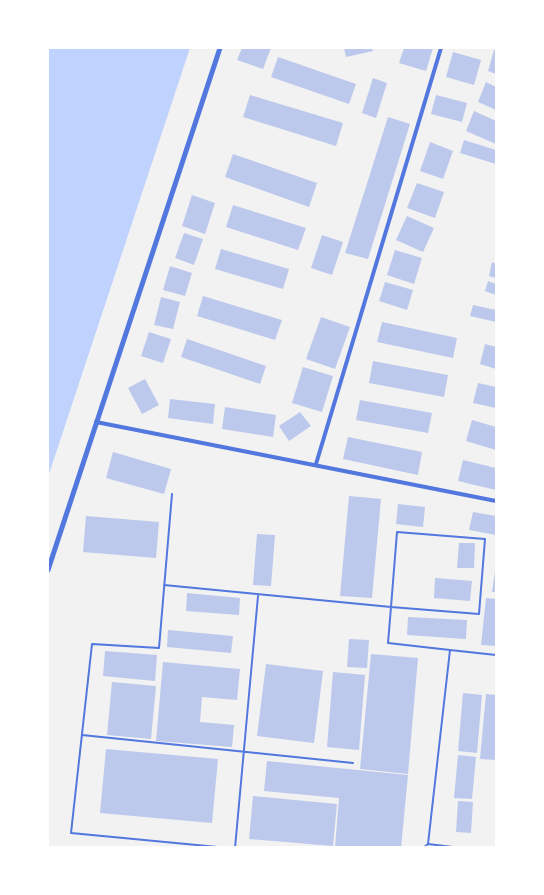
<!DOCTYPE html>
<style>
body{margin:0}
#map{position:relative;width:544px;height:895px;overflow:hidden;background:#f2f2f2;font-family:Roboto,sans-serif}
canvas{display:block}
.frame{position:absolute;inset:0;border:49px solid #fff;pointer-events:none}
</style>
<div id="map">
<canvas width="544" height="895"></canvas>
<div class="frame"></div>
</div>
<script>
const g = document.querySelector('canvas').getContext('2d');
g.lineJoin = 'round';
function paint(path, color) { g.fillStyle = color; g.fill(path, 'evenodd'); }
const toPath = rows => new Path2D(rows.map(r => 'M' + r).join(''));
function trace(path, color, width, dash) { g.strokeStyle = color; g.lineWidth = width; g.lineCap = dash ? 'butt' : 'round'; g.setLineDash(dash || []); g.stroke(path); }
const water = toPath([
 [48,48,190,48,48,477]
]);
const building = toPath([
 [242,48,271,48,263,69,237,60],
 [344,48,372,48,373,51,346,57],
 [404,48,433,48,426,71,399,63],
 [494,50,496,51,496,74,488,71],
 [453,52,481,60,474,85,446,77],
 [278,57,356,84,349,104,271,77],
 [373,78,387,83,376,118,362,113],
 [486,82,496,87,496,110,478,102],
 [250,95,343,123,336,146,243,117],
 [436,95,467,103,462,122,431,114],
 [474,111,496,121,496,144,466,131],
 [388,117,410,124,368,259,345,253],
 [464,140,496,150,496,164,460,153],
 [430,142,453,151,443,179,420,171],
 [233,154,317,183,309,207,225,177],
 [417,183,444,192,435,218,407,208],
 [192,195,215,203,205,234,182,226],
 [233,205,306,228,298,250,226,227],
 [407,216,434,228,423,252,396,240],
 [184,233,203,239,194,265,175,258],
 [322,235,343,242,332,275,311,268],
 [221,249,289,269,283,289,215,269],
 [395,250,422,258,414,284,387,275],
 [492,262,496,264,496,278,489,276],
 [170,266,192,273,185,296,163,290],
 [488,281,496,284,496,295,485,291],
 [385,282,413,290,407,310,379,301],
 [203,296,282,320,275,340,197,316],
 [161,297,180,302,173,329,154,325],
 [473,305,496,310,496,322,470,316],
 [321,317,350,327,335,369,306,359],
 [382,322,457,338,453,358,377,342],
 [149,332,171,339,163,363,141,356],
 [187,339,266,366,260,384,181,357],
 [485,344,496,347,496,369,480,364],
 [373,361,448,375,444,397,369,383],
 [303,367,333,376,322,412,292,403],
 [145,379,159,405,142,414,128,388],
 [478,383,496,387,496,408,473,403],
 [170,399,215,404,213,424,168,418],
 [360,400,432,413,428,433,356,420],
 [225,407,276,415,273,437,222,429],
 [300,412,311,426,289,441,279,426],
 [472,420,496,427,496,450,466,441],
 [348,437,422,452,418,475,343,459],
 [113,452,171,469,164,494,106,478],
 [463,460,496,468,496,490,458,481],
 [349,496,381,499,372,598,340,596],
 [398,504,425,507,423,527,396,524],
 [473,512,496,516,496,535,469,530],
 [86,516,159,522,156,558,83,552],
 [257,534,275,535,271,586,253,585],
 [459,543,475,543,474,568,457,568],
 [495,571,496,571,496,592,492,592],
 [435,578,472,581,470,601,434,598],
 [187,593,240,598,239,615,186,611],
 [486,598,496,599,496,646,481,645],
 [408,617,467,620,466,639,407,635],
 [168,630,233,636,231,653,167,647],
 [349,639,369,640,367,668,347,667],
 [105,651,157,655,155,681,103,676],
 [371,654,418,658,408,774,360,769],
 [163,662,240,669,237,700,202,697,200,722,234,725,232,747,156,741],
 [266,664,323,671,314,743,257,736],
 [333,672,365,675,359,750,327,747],
 [112,682,156,686,151,739,107,735],
 [463,693,482,695,477,753,458,751],
 [486,694,496,695,496,760,480,759],
 [106,749,218,759,212,823,100,813],
 [458,755,476,757,472,799,454,798],
 [267,761,408,775,401,848,335,847,339,798,264,791],
 [253,796,337,804,333,846,249,839],
 [458,801,473,802,471,833,456,832]
]);
const service = toPath([
 [172,494,159,648,92,644,71,833,228,848],
 [397,532,485,539,479,614,391,607,397,532],
 [164,585,391,607,388,643,450,650],
 [82,735,353,763],
 [235,848,258,596],
 [423,848,428,844],
 [461,848,428,844,450,650,496,655]
]);
const minor = toPath([
 [96,422,496,501],
 [316,464,441,48]
]);
const tertiary = toPath([
 [48,570,220,48]
]);
paint(water, '#bfd3fe');
paint(building, '#bdc9ec');
trace(service, '#5277de', 2);
trace(minor, '#5277de', 4);
trace(tertiary, '#5277de', 5);
</script>
